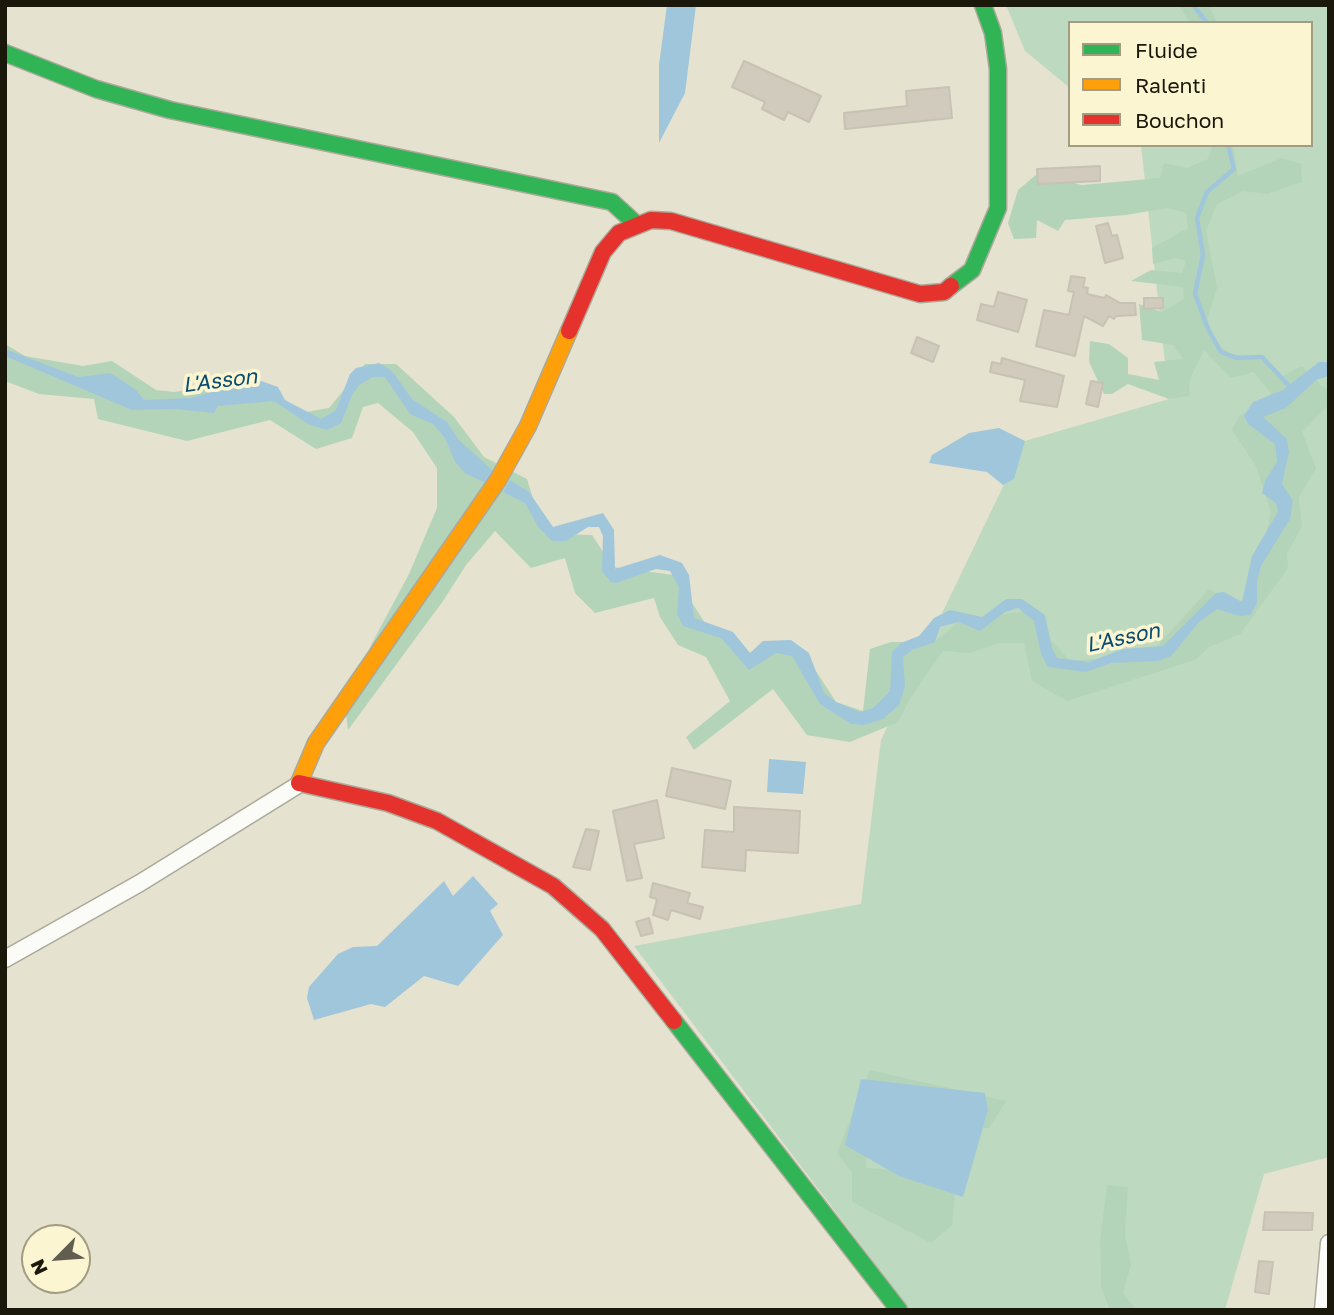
<!DOCTYPE html>
<style>
body{margin:0}
#map{position:relative;width:1334px;height:1315px;overflow:hidden;background:#e5e2cf;font-family:"Golos Text",sans-serif}
canvas{display:block}
.frame{position:absolute;inset:0;border:7px solid #1a170b;pointer-events:none}
.legend{position:absolute;left:1068px;top:21px;width:245px;height:126px;box-sizing:border-box;background:#fcf5d2;border:2px solid #a29c82;margin:0;padding:9px 12px;list-style:none;font-size:21px;color:#1a170b}
.legend li{display:flex;align-items:center;gap:14px;height:35px}
.legend b{width:35px;border:2px solid #a29c82}
.north{position:absolute;left:21px;top:1224px;width:70px;height:70px;box-sizing:border-box;background:#fcf5d2;border:2px solid #a29c82;border-radius:50%;rotate:245deg;font-size:19px;font-weight:700;line-height:28px;text-align:center;color:#1a170b}
.north::after{content:'';display:block;margin:auto;width:24px;height:32px;background:#615e50;clip-path:polygon(50% 0,100% 100%,50% 72%,0 100%)}
</style>
<div id="map">
<canvas width="1334" height="1315"></canvas>
<div class="frame"></div>
<ul class="legend">
<li><b style="height:9px;background:#30b455"></b>Fluide</li>
<li><b style="height:9px;background:#ff9f0a"></b>Ralenti</li>
<li><b style="height:9px;background:#e5322d"></b>Bouchon</li>
</ul>
<div class="north">N</div>
</div>
<script>
const g = document.querySelector('canvas').getContext('2d');
g.lineJoin = 'round';
function paint(path, color) { g.fillStyle = color; g.fill(path, 'evenodd'); }
const toPath = rows => new Path2D(rows.map(r => 'M' + r).join(''));
function trace(path, color, width, dash) { g.strokeStyle = color; g.lineWidth = width; g.lineCap = dash ? 'butt' : 'round'; g.setLineDash(dash || []); g.stroke(path); }
function drawText(font, color, halo, rows, align = 'center') {
  g.font = font + ' "Golos Text",sans-serif'; g.lineWidth = 7; g.setLineDash([]); g.textBaseline = 'middle'; g.strokeStyle = halo; g.fillStyle = color; for (const [text, x, y, turn = 0] of rows) {
    g.save(); g.translate(x, y); g.rotate((+turn || 0) * Math.PI / 180); g.textAlign = isNaN(turn) ? turn : align; if (halo) g.strokeText(text, 0, 0); g.fillText(text, 0, 0); g.restore();
  }
}
const green = toPath([
 [1006,5,1329,5,1329,1157,1264,1174,1225,1310,910,1310,634,946,861,904,881,740,1025,441,1169,399,1141,145,1311,145,1311,23,1070,23,1070,88,1025,51]
]);
const forest = toPath([
 [1178,5,1208,5,1218,23,1191,23],
 [1213,145,1233,145,1238,176,1282,158,1301,164,1302,182,1267,194,1243,191,1217,204,1206,231,1217,288,1207,320,1218,346,1234,355,1254,355,1283,376,1302,366,1323,387,1329,388,1329,404,1302,432,1316,468,1299,497,1302,527,1287,553,1288,568,1240,634,1209,647,1195,660,1067,701,1032,681,1024,643,999,643,970,653,943,651,911,697,898,722,850,742,807,735,773,689,694,750,686,737,730,701,706,657,678,645,660,617,654,598,595,613,575,593,565,558,531,568,495,531,466,565,443,601,348,730,346,713,372,643,409,574,437,508,437,468,413,432,378,403,363,407,352,438,316,449,270,420,187,441,98,419,94,399,39,394,5,381,5,344,25,356,83,366,112,361,156,390,174,392,257,380,300,413,329,408,365,364,396,364,454,417,484,457,527,479,544,534,592,535,613,567,674,575,709,629,745,654,780,645,814,668,836,702,863,711,870,649,891,642,935,642,958,622,1025,611,1070,661,1150,654,1209,589,1237,608,1259,571,1271,512,1256,466,1232,430,1239,416,1271,394,1254,372,1231,378,1204,350,1190,379,1189,396,1169,399,1128,384,1112,394,1104,394,1089,362,1090,341,1109,344,1128,358,1128,374,1159,380,1154,362,1183,359,1173,345,1142,340,1139,304,1162,312,1184,299,1183,287,1131,281,1151,270,1182,273,1186,261,1175,258,1153,264,1152,248,1188,228,1186,213,1166,208,1126,215,1065,220,1058,231,1037,220,1036,238,1014,239,1008,223,1018,190,1037,174,1082,185,1160,178,1164,163,1187,168,1208,159],
 [870,1070,1006,1101,989,1128,867,1125,866,1168,908,1171,955,1194,952,1225,931,1243,852,1202,852,1172,837,1153],
 [1107,1185,1128,1187,1125,1235,1131,1265,1123,1293,1136,1310,1110,1310,1101,1287,1100,1241]
]);
const water = toPath([
 [667,5,696,5,685,93,659,143,659,65],
 [5,349,78,377,110,373,135,389,144,400,191,398,205,394,227,382,261,381,278,387,285,400,321,419,336,410,350,374,356,368,379,363,392,371,412,399,447,422,458,439,493,471,485,483,465,473,455,462,445,438,433,424,410,414,385,377,373,377,359,385,352,395,341,423,327,430,308,424,274,401,218,406,214,413,174,409,132,410,5,356],
 [1319,362,1329,362,1329,376,1316,380,1286,408,1263,417,1287,439,1289,452,1282,484,1293,501,1290,519,1261,566,1257,581,1257,603,1250,615,1240,616,1217,609,1199,622,1171,656,1158,661,1111,663,1086,672,1048,667,1041,654,1034,621,1018,608,1005,612,980,631,958,622,940,627,935,642,912,650,903,657,905,687,899,705,883,719,864,725,851,724,820,704,792,656,776,653,749,670,721,638,683,626,677,614,679,587,670,571,656,569,616,583,611,582,602,571,603,536,599,527,588,527,566,541,552,541,539,528,525,503,503,492,510,480,529,492,553,527,603,513,614,530,615,569,660,555,682,563,689,575,694,618,733,632,750,653,763,641,791,640,809,653,824,693,836,702,860,712,873,708,890,691,892,652,901,643,919,636,934,618,950,610,982,617,1006,599,1022,599,1045,615,1052,648,1057,658,1089,662,1123,649,1163,646,1216,593,1224,592,1242,602,1252,556,1278,512,1276,503,1262,493,1265,481,1277,462,1275,444,1248,424,1244,416,1253,402,1283,390],
 [999,428,1025,441,1014,479,1003,485,987,472,929,463,932,455,969,433],
 [769,759,806,762,803,794,767,792],
 [473,876,498,904,490,911,503,935,458,986,424,976,385,1007,371,1004,314,1020,307,998,309,987,338,954,353,947,377,946,444,881,453,896],
 [861,1079,985,1093,988,1110,963,1197,899,1176,845,1145]
]);
const stream = toPath([
 [1193,5,1207,23],
 [1228,145,1234,169,1207,192,1197,218,1203,255,1195,294,1208,329,1221,352,1237,358,1262,357,1292,389]
]);
const building = toPath([
 [744,61,821,96,809,122,788,112,784,120,762,109,765,102,732,87,744,61],
 [949,87,952,118,845,129,844,113,907,106,906,91,949,87],
 [1100,166,1100,181,1038,184,1037,169,1100,166],
 [1108,223,1112,236,1117,235,1123,258,1105,263,1096,226,1108,223],
 [1071,276,1085,278,1083,287,1088,288,1087,294,1105,298,1106,295,1120,303,1135,303,1136,315,1116,316,1114,319,1109,316,1103,326,1084,316,1075,356,1036,346,1044,310,1069,315,1074,292,1068,291,1071,276],
 [998,292,1027,300,1018,332,977,320,981,304,994,307,998,292],
 [1144,298,1163,298,1163,308,1144,309,1144,298],
 [917,337,939,346,933,362,911,353,917,337],
 [1002,358,1064,376,1057,407,1020,401,1025,380,990,372,992,362,1001,364,1002,358],
 [1091,381,1103,383,1098,407,1086,404,1091,381],
 [672,768,731,781,725,809,666,796,672,768],
 [657,800,664,838,634,844,642,878,627,881,613,811,657,800],
 [734,807,800,811,798,853,746,850,745,871,702,867,705,830,734,832,734,807],
 [586,829,599,831,590,870,573,867,586,829],
 [653,883,690,893,687,903,703,907,700,919,671,910,668,920,653,915,657,899,650,897,653,883],
 [649,918,653,933,641,936,636,922,649,918],
 [1265,1212,1313,1213,1312,1230,1263,1230,1265,1212],
 [1259,1261,1273,1262,1269,1294,1255,1292,1259,1261]
]);
const street = toPath([
 [5,959,140,883,298,785],
 [1323,1310,1329,1243]
]);
const fast = toPath([
 [5,53,96,89,170,110,612,202,636,224],
 [951,286,972,270,998,208,998,69,993,33,983,5],
 [674,1021,899,1310]
]);
const slow = toPath([
 [299,783,316,743,498,480,528,426,569,331]
]);
const jam = toPath([
 [569,331,603,252,619,233,651,220,671,221,920,294,944,292,951,286],
 [299,783,388,803,437,821,553,886,602,929,674,1021]
]);
const waterNames = [
 ["L'Asson",220,381,-7],
 ["L'Asson",1123,638,-12]
];
paint(green, '#bdd9c0');
paint(forest, '#b4d4b9');
paint(water, '#a0c6dc');
trace(stream, '#a0c6dc', 4.5);
paint(building, '#d0cbbc');
trace(building, '#c7c2b4', 2);
trace(street, '#aba99a', 19);
trace(fast, '#aba99a', 19);
trace(slow, '#aba99a', 19);
trace(jam, '#aba99a', 19);
trace(street, '#fbfbf8', 16);
trace(fast, '#30b455', 16);
trace(slow, '#ff9f0a', 16);
trace(jam, '#e5322d', 16);
drawText('italic 21px', '#084c71', '#fcf5d2', waterNames);
</script>
